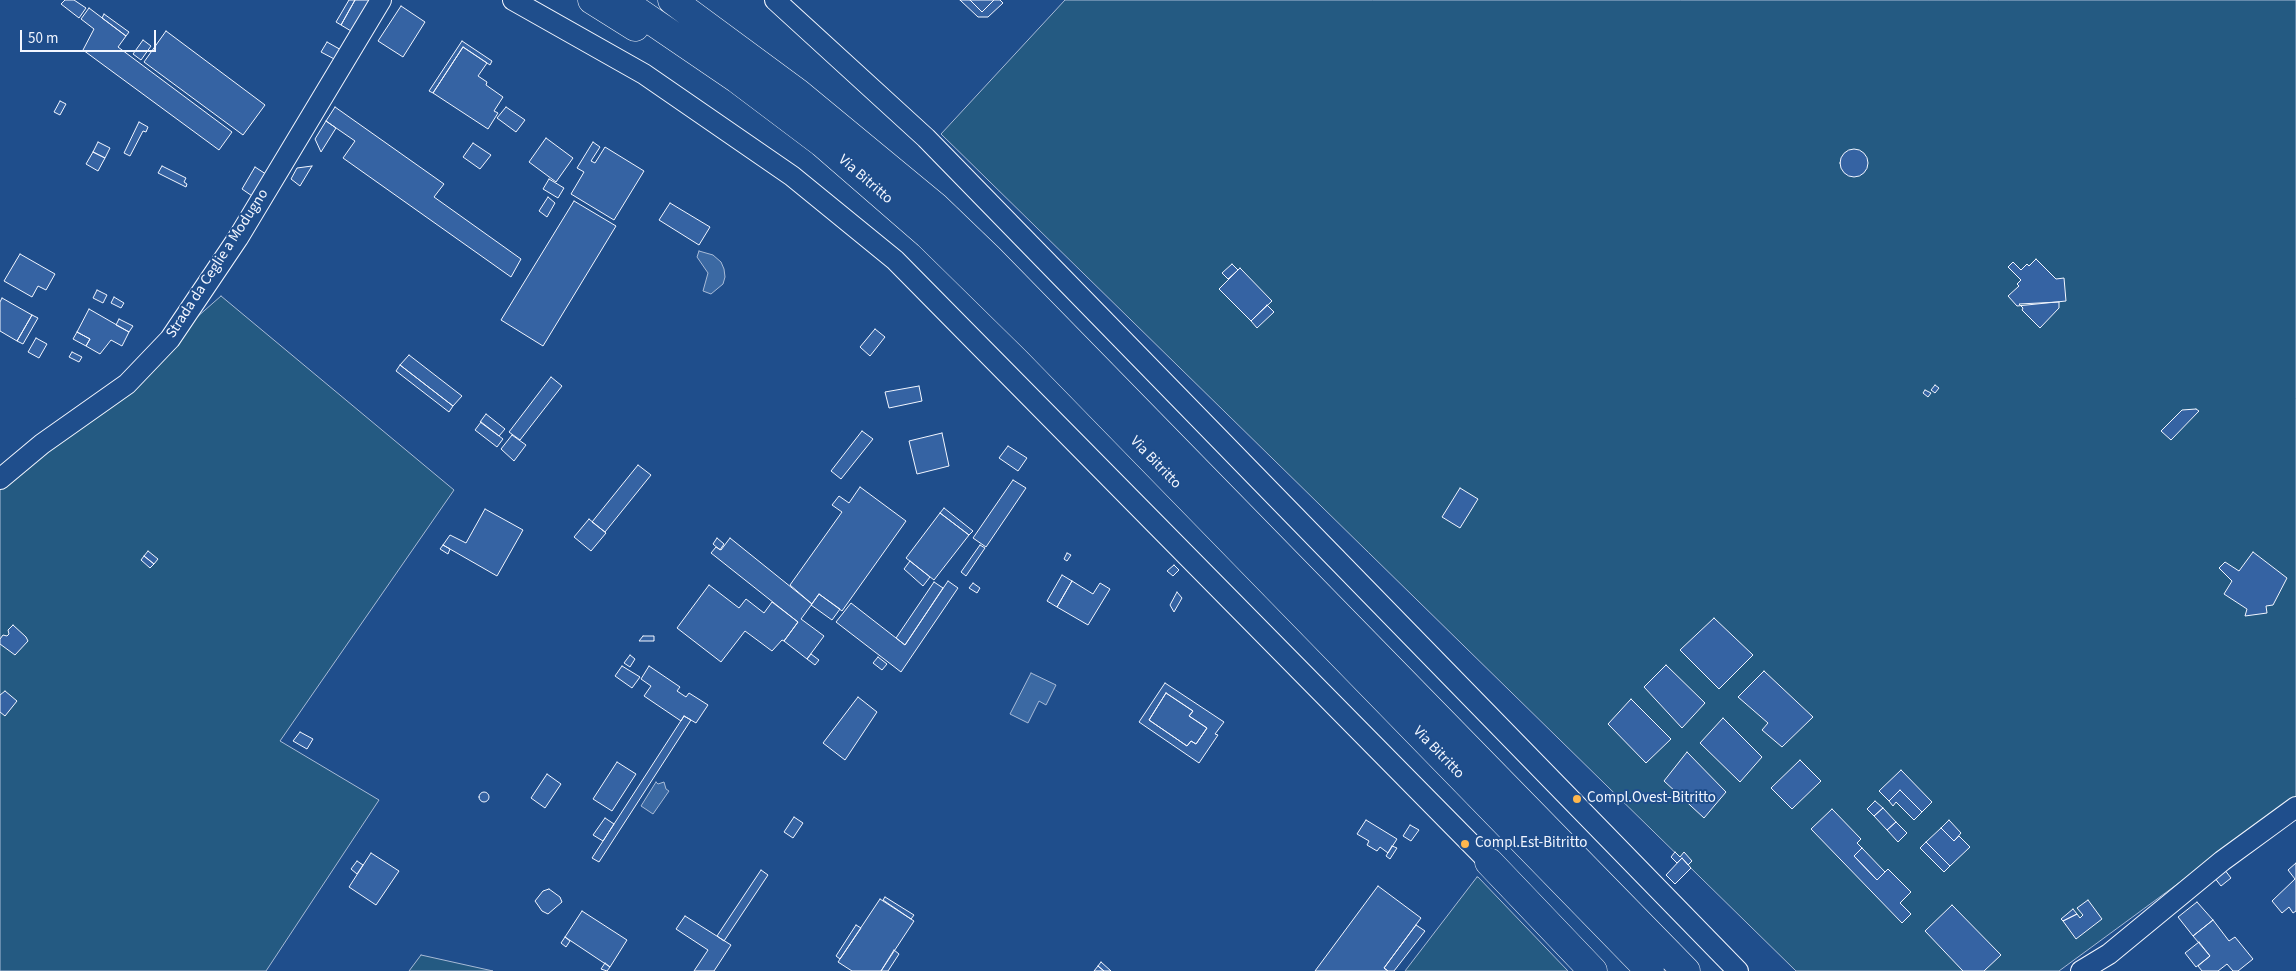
<!DOCTYPE html>
<style>
body{margin:0}
#map{position:relative;width:2296px;height:971px;overflow:hidden;background:#1f4e8c;font-family:"Source Sans 3",sans-serif}
canvas{display:block}
.scale{position:absolute;left:20px;top:30px;width:136px;height:22px;box-sizing:border-box;border:2px solid #f2f6ff;border-top:0;padding-left:6px;font-size:15px;line-height:18px;white-space:nowrap;color:#f2f6ff;-webkit-text-stroke:4px #1f4e8c;paint-order:stroke}
</style>
<div id="map">
<canvas width="2296" height="971"></canvas>
<div class="scale">50 m</div>
</div>
<script>
const g = document.querySelector('canvas').getContext('2d');
g.lineJoin = 'round';
function paint(path, color) { g.fillStyle = color; g.fill(path, 'evenodd'); }
const toPath = rows => new Path2D(rows.map(r => 'M' + r).join(''));
function trace(path, color, width, dash) { g.strokeStyle = color; g.lineWidth = width; g.lineCap = dash ? 'butt' : 'round'; g.setLineDash(dash || []); g.stroke(path); }
function drawText(font, color, halo, rows, align = 'center') {
  g.font = font + ' "Source Sans 3",sans-serif'; g.lineWidth = 4; g.setLineDash([]); g.textBaseline = 'middle'; g.strokeStyle = halo; g.fillStyle = color; for (const [text, x, y, turn = 0] of rows) {
    g.save(); g.translate(x, y); g.rotate((+turn || 0) * Math.PI / 180); g.textAlign = isNaN(turn) ? turn : align; if (halo) g.strokeText(text, 0, 0); g.fillText(text, 0, 0); g.restore();
  }
}
const green = toPath([
 [1065,0,2296,0,2296,797,2059,971,1796,971,941,134,1065,0],
 [221,296,454,490,280,741,379,800,266,971,0,971,0,490,221,296],
 [1477,877,1478,877,1568,971,1405,971,1477,877],
 [421,955,493,971,409,971,421,955]
]);
const water = toPath([
 [699,251,713,255,721,262,724,269,725,277,723,284,711,294,703,291,708,273,697,257,699,251],
 [1031,673,1056,685,1046,705,1039,701,1028,723,1010,714,1031,673],
 [656,782,658,784,664,782,666,789,669,791,653,814,641,806,656,782]
]);
const building = toPath([
 [65,0,74,0,86,8,79,18,61,4,65,0],
 [349,0,355,0,341,25,336,22,349,0],
 [355,0,368,0,374,3,356,34,341,25,355,0],
 [960,0,970,0,982,12,994,0,1000,0,1003,3,988,17,978,17,960,0],
 [970,0,994,0,982,12,970,0],
 [401,6,425,22,403,57,378,41,401,6],
 [89,8,126,36,118,47,232,132,219,150,83,50,94,29,81,19,89,8],
 [104,14,129,32,126,36,102,18,104,14],
 [166,31,265,105,243,135,144,62,166,31],
 [143,40,151,46,141,60,133,54,143,40],
 [462,41,492,61,490,65,463,47,433,93,429,91,462,41],
 [327,42,343,51,338,61,321,52,327,42],
 [463,47,487,63,478,76,487,82,486,85,503,97,494,111,498,113,488,129,433,93,463,47],
 [60,101,66,104,60,115,54,112,60,101],
 [335,107,444,184,434,197,521,259,511,277,343,158,355,141,326,121,335,107],
 [506,107,525,120,516,132,497,118,506,107],
 [326,121,336,128,321,152,315,139,326,121],
 [139,122,148,127,146,132,143,131,130,156,124,153,139,122],
 [546,138,573,158,556,182,529,162,546,138],
 [98,142,110,148,105,158,93,152,98,142],
 [593,142,600,147,591,161,595,163,605,147,644,171,614,220,571,194,584,172,577,168,593,142],
 [473,143,491,155,480,169,463,157,473,143],
 '1840 163a14 14 0 1 1 28 0a14 14 0 1 1-28 0Z',
 [93,152,105,158,98,171,86,164,93,152],
 [162,166,186,178,184,182,187,184,186,187,158,173,162,166],
 [312,166,300,186,291,179,297,168,312,166],
 [255,167,272,178,258,200,242,189,255,167],
 [549,179,564,188,558,198,543,189,549,179],
 [548,197,555,203,547,217,539,211,548,197],
 [574,201,616,226,543,346,501,320,574,201],
 [670,203,710,227,699,245,659,220,670,203],
 [20,254,55,274,46,290,38,286,32,297,4,281,20,254],
 [2036,259,2056,279,2064,278,2066,301,2017,306,2008,296,2019,286,2017,284,2021,280,2008,267,2013,262,2021,270,2027,264,2029,266,2036,259],
 [1232,264,1238,270,1228,279,1222,273,1232,264],
 [1240,268,1272,301,1251,321,1219,289,1240,268],
 [97,290,107,295,103,303,93,298,97,290],
 [114,297,124,303,121,308,111,303,114,297],
 [2,298,32,315,17,341,0,331,0,302,2,298],
 [2059,302,2059,308,2040,328,2022,310,2023,308,2019,304,2059,302],
 [1267,305,1274,312,1257,328,1251,321,1267,305],
 [89,309,129,332,122,346,111,340,100,354,86,346,90,339,77,332,89,309],
 [32,315,38,318,23,344,17,341,32,315],
 [119,319,133,326,129,332,116,325,119,319],
 [875,329,885,337,870,356,860,347,875,329],
 [77,332,90,339,86,346,73,339,77,332],
 [36,338,47,344,39,358,28,352,36,338],
 [72,352,82,357,79,362,69,357,72,352],
 [409,355,462,396,453,406,400,365,409,355],
 [400,365,453,406,449,412,396,371,400,365],
 [551,377,562,386,520,440,509,432,551,377],
 [1935,385,1939,388,1935,393,1931,390,1935,385],
 [919,386,922,401,889,408,885,392,919,386],
 [1925,390,1931,393,1928,397,1923,393,1925,390],
 [2196,409,2199,411,2171,440,2161,431,2182,410,2196,409],
 [486,414,505,429,499,436,480,422,486,414],
 [481,422,503,439,497,447,475,430,481,422],
 [862,431,873,439,841,479,831,471,862,431],
 [942,433,949,466,917,474,909,441,942,433],
 [512,435,526,445,514,461,501,449,512,435],
 [1008,446,1027,458,1018,471,999,458,1008,446],
 [638,465,651,475,605,532,592,522,638,465],
 [1013,480,1026,488,986,547,973,538,1013,480],
 [860,487,906,521,842,611,819,594,812,604,790,585,842,512,832,505,839,496,849,503,860,487],
 [1460,488,1478,499,1460,528,1442,517,1460,488],
 [944,508,973,531,969,535,940,513,944,508],
 [485,509,523,530,497,576,443,545,450,535,466,543,485,509],
 [940,513,969,535,934,580,906,558,940,513],
 [589,519,606,533,591,551,574,537,589,519],
 [717,538,724,544,720,550,713,544,717,538],
 [730,538,812,604,801,619,824,636,807,659,784,641,798,622,711,553,716,547,721,550,730,538],
 [443,545,450,549,448,554,440,549,443,545],
 [980,545,985,548,966,576,961,572,980,545],
 [148,551,158,559,154,564,144,556,148,551],
 [2253,552,2287,578,2273,605,2266,606,2267,613,2245,616,2247,609,2224,594,2232,581,2219,568,2225,562,2239,571,2253,552],
 [1067,553,1071,555,1067,561,1064,559,1067,553],
 [144,556,154,564,150,568,141,560,144,556],
 [910,561,930,577,923,586,904,569,910,561],
 [1174,565,1179,570,1173,576,1167,571,1174,565],
 [1062,575,1072,581,1057,607,1047,601,1062,575],
 [948,581,958,588,901,672,836,622,851,603,905,645,948,581],
 [1072,581,1093,594,1100,583,1110,589,1088,625,1057,607,1072,581],
 [934,582,943,588,905,645,896,638,934,582],
 [973,583,980,588,977,593,969,588,973,583],
 [709,585,739,608,746,599,764,613,772,602,798,622,784,641,782,640,772,651,745,631,721,662,677,628,709,585],
 [1177,592,1182,598,1174,612,1170,605,1177,592],
 [819,594,840,609,832,620,811,605,819,594],
 [1714,618,1753,655,1719,689,1680,650,1714,618],
 [13,625,26,637,28,641,15,655,0,644,0,639,3,635,7,636,9,634,8,630,13,625],
 [643,636,654,636,654,641,639,641,643,636],
 [811,654,819,660,815,665,807,659,811,654],
 [630,655,635,659,630,667,624,663,630,655],
 [878,657,887,664,882,670,873,663,878,657],
 [1666,665,1705,703,1682,728,1644,687,1666,665],
 [622,666,640,677,632,688,615,676,622,666],
 [649,666,680,687,677,691,686,697,689,693,708,705,696,723,684,716,681,721,644,696,651,686,641,679,649,666],
 [1764,671,1813,717,1782,747,1762,730,1768,723,1738,697,1764,671],
 [1165,683,1224,722,1215,734,1218,735,1199,763,1139,722,1165,683],
 [1166,693,1193,711,1189,716,1207,728,1196,744,1191,741,1187,746,1149,720,1166,693],
 [5,691,17,701,5,716,0,712,0,695,5,691],
 [1166,693,1193,711,1189,716,1207,728,1196,744,1191,741,1187,746,1149,720,1166,693],
 [858,697,877,712,845,760,823,743,858,697],
 [1631,699,1671,739,1646,763,1608,724,1631,699],
 [684,716,691,720,599,862,592,858,684,716],
 [1723,718,1762,757,1740,782,1700,743,1723,718],
 [300,732,313,739,307,749,293,741,300,732],
 [1687,752,1726,792,1704,818,1664,781,1687,752],
 [1800,760,1821,781,1792,809,1771,788,1800,760],
 [617,762,636,774,612,811,593,799,617,762],
 [1901,770,1932,802,1922,812,1900,790,1889,801,1879,791,1901,770],
 [547,774,561,784,545,808,531,798,547,774],
 [1900,790,1922,812,1914,820,1896,802,1893,806,1889,801,1900,790],
 '479 797a5 5 0 1 1 10 0a5 5 0 1 1-10 0Z',
 [1875,801,1883,808,1874,816,1867,809,1875,801],
 [1883,808,1896,822,1887,830,1874,816,1883,808],
 [1832,809,1861,839,1857,843,1862,848,1854,856,1877,880,1888,869,1911,892,1900,903,1911,914,1902,923,1811,829,1832,809],
 [794,817,803,823,793,838,784,832,794,817],
 [605,818,614,824,603,841,593,835,605,818],
 [1366,820,1397,839,1388,853,1380,847,1377,851,1367,845,1369,841,1357,834,1366,820],
 [1949,820,1961,833,1954,841,1941,828,1949,820],
 [1896,822,1907,833,1898,842,1887,830,1896,822],
 [1410,825,1419,830,1411,841,1403,836,1410,825],
 [1941,828,1954,841,1959,836,1970,847,1950,866,1926,842,1941,828],
 [1926,842,1950,866,1944,872,1920,848,1926,842],
 [1392,846,1397,848,1390,859,1386,856,1392,846],
 [1862,848,1885,872,1877,880,1854,856,1862,848],
 [1675,852,1680,857,1684,852,1692,861,1688,865,1682,858,1677,863,1671,857,1675,852],
 [371,853,399,871,376,905,349,887,371,853],
 [1682,858,1691,868,1675,884,1666,875,1682,858],
 [357,861,363,865,357,874,351,869,357,861],
 [2296,863,2296,911,2293,913,2289,907,2282,913,2272,901,2295,879,2288,870,2296,863],
 [2224,869,2231,878,2221,886,2214,877,2224,869],
 [761,870,768,875,724,941,717,936,761,870],
 [1378,886,1421,918,1384,968,1388,971,1315,971,1378,886],
 [549,889,560,897,562,902,548,914,542,911,535,901,543,891,549,889],
 [885,897,914,915,911,919,883,900,885,897],
 [880,899,914,921,881,971,852,971,838,962,880,899],
 [2088,900,2102,919,2076,939,2063,921,2077,914,2080,918,2083,915,2077,908,2088,900],
 [2197,902,2213,920,2193,936,2178,917,2197,902],
 [1952,905,2001,955,1984,971,1963,971,1925,931,1952,905],
 [2073,909,2077,914,2063,921,2061,919,2073,909],
 [582,911,627,940,610,967,565,937,582,911],
 [685,916,731,945,714,971,694,971,708,950,676,929,685,916],
 [2213,920,2229,941,2235,937,2253,959,2238,971,2233,971,2227,964,2218,971,2202,971,2198,966,2210,956,2193,936,2213,920],
 [856,925,861,928,840,959,836,956,856,925],
 [1416,925,1425,931,1394,971,1388,971,1384,968,1416,925],
 [565,937,570,941,566,947,561,943,565,937],
 [2199,942,2210,956,2196,967,2185,953,2199,942],
 [894,950,899,954,888,971,881,971,894,950],
 [1101,962,1111,971,1104,971,1098,966,1101,962],
 [605,963,610,967,607,971,601,969,605,963],
 [1098,966,1104,971,1094,971,1098,966]
]);
const minor = toPath([
 [513,0,644,74,792,176,895,260,1489,862],
 [775,0,926,138,1738,971],
 [0,479,42,444,127,384,170,339,238,238,381,0],
 [2081,971,2109,954,2222,861,2296,807]
]);
const highway = toPath([
 [592,0,635,27],
 [621,0,737,79,822,143,928,235,1036,341,1650,971],
 [672,0,798,93,936,207,988,257,1686,971],
 [1489,862,1593,971]
]);
const markers = [
 [1577,799,5,"#ffb74d"],
 [1465,844,5,"#ffb74d"]
];
const streetNames = [
 ["Via Bitritto",865,180,41],
 ["Strada da Ceglie a Modugno",218,264,-57],
 ["Via Bitritto",1155,463,46],
 ["Via Bitritto",1438,753,46]
];
const poiNames = [
 ["Compl.Ovest-Bitritto",1587,799],
 ["Compl.Est-Bitritto",1475,844]
];
paint(green, '#245a82');
trace(green, '#a8bbd7', 1);
paint(water, '#3b69a3');
trace(water, '#a8bbd7', 1);
paint(building, '#3563a3');
trace(building, '#f2f6ff', 1);
trace(minor, '#f2f6ff', 22);
trace(highway, '#f2f6ff', 29);
trace(minor, '#1f4e8c', 20);
trace(highway, '#1f4e8c', 28);
for (const [x, y, r, color] of markers) { const dot = new Path2D(); dot.arc(x, y, r, 0, 2 * Math.PI); g.fillStyle = color; g.fill(dot); trace(dot, '#1f4e8c', 2); }
drawText('15px', '#f2f6ff', '#1f4e8c', streetNames);
drawText('15px', '#f2f6ff', '#1f4e8c', poiNames, 'left');
</script>
